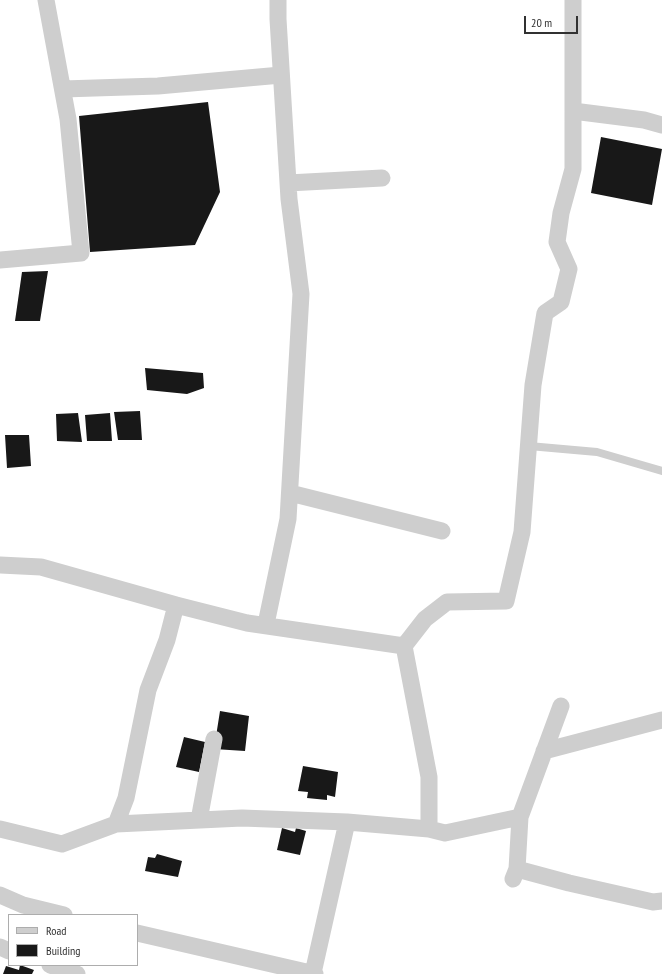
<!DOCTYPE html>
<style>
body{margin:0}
#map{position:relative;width:662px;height:974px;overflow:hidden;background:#fff;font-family:"PT Sans Narrow",sans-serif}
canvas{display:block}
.legend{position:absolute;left:8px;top:914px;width:130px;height:52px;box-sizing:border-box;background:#fff;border:1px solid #adadad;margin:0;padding:5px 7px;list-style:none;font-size:12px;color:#313131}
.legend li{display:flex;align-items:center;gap:8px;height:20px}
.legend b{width:20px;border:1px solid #adadad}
.scale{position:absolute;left:524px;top:16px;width:54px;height:18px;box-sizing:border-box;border:2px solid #313131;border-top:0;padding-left:5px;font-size:12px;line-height:14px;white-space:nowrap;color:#313131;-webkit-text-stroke:3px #fff;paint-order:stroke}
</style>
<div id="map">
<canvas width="662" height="974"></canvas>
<ul class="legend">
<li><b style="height:5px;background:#cecece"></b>Road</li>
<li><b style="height:11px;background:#181818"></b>Building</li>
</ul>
<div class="scale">20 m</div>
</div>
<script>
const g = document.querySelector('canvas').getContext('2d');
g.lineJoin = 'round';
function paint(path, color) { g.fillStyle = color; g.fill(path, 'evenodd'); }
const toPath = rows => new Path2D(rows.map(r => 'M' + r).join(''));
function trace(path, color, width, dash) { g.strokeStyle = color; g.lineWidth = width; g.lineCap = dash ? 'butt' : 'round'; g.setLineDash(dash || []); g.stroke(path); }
const building = toPath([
 [208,102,220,192,195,245,90,252,79,116],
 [601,137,662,149,652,205,591,193],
 [48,271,40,321,15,321,22,272],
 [145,368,203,373,204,388,187,394,147,390],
 [140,411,142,440,118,440,114,412],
 [78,413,82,442,57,441,56,414],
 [110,413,112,441,87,441,85,415],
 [5,435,29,435,31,466,7,468],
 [220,711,249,716,245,751,214,749],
 [184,737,205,742,199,772,176,767],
 [303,766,338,772,335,797,327,795,327,800,307,798,308,792,298,791],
 [282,828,295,832,296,828,306,831,300,855,277,850],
 [157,854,182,861,178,877,145,871,148,857,155,858],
 [20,965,34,970,32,974,3,974,6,966,19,970]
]);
const lane = toPath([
 [529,446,597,452,662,471]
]);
const street = toPath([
 [63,89,158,86,281,75],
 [573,111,644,120,662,125],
 [288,183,382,178],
 [0,260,81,253,68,119,46,0],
 [290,493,442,531],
 [0,565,41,567,176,605],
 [266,624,288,519,301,294,289,199,278,19,278,0],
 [404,646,429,777,429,829],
 [544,751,662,720],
 [199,820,214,739],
 [116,824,126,798,148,690,167,640,176,605,247,623,404,646,425,619,447,602,506,601,522,532,533,385,545,313,561,302,569,269,557,242,561,213,573,169,573,0],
 [0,829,62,844,116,824,242,818,347,822,429,829,445,833,520,817],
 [517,869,569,883,653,902,662,901],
 [513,879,517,869,520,817,561,706],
 [0,895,23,905,64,915],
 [137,933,315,974],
 [0,947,9,951],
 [50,965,77,974],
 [313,973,347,822]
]);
paint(building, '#181818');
trace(lane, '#cecece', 8);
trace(street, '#cecece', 17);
</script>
